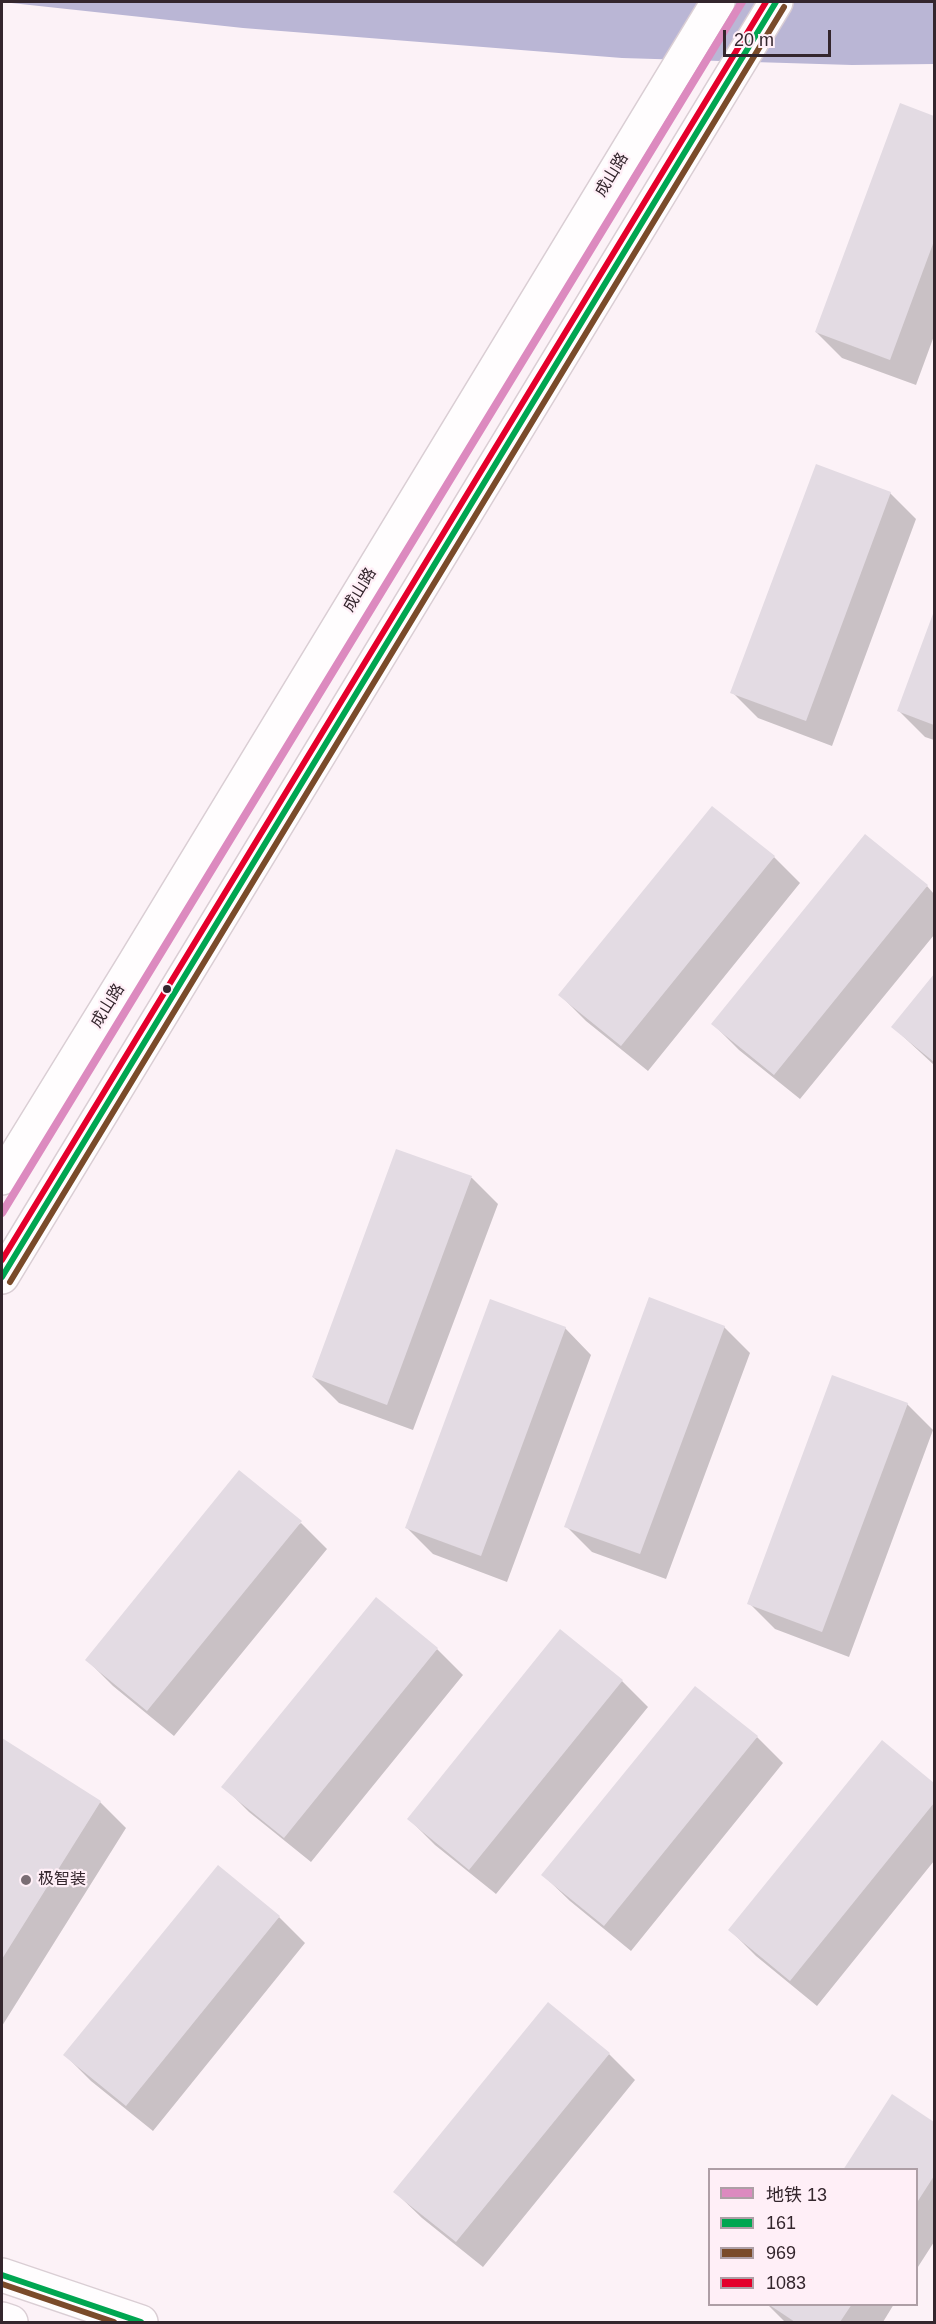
<!DOCTYPE html>
<meta charset="utf-8">
<style>
body{margin:0}
#map{position:relative;width:936px;height:2324px;overflow:hidden;background:#fcf2f7;font-family:Helvetica,"Noto Sans SC",sans-serif}
canvas{display:block}
.frame{position:absolute;inset:0;border:3px solid #34262d;pointer-events:none}
.legend{position:absolute;left:708px;top:2168px;width:210px;height:138px;box-sizing:border-box;background:#ffeff7;border:2px solid #ae9fa6;margin:0;padding:8px 10px;list-style:none;font-size:18px;color:#34262d}
.legend li{display:flex;align-items:center;gap:12px;height:30px}
.legend b{width:30px;border:2px solid #ae9fa6}
.scale{position:absolute;left:723px;top:30px;width:108px;height:27px;box-sizing:border-box;border:3px solid #34262d;border-top:0;padding-left:8px;font-size:18px;line-height:21px;white-space:nowrap;color:#34262d;-webkit-text-stroke:4px #ffeff7;paint-order:stroke}
</style>
<div id="map">
<canvas width="936" height="2324"></canvas>
<div class="frame"></div>
<ul class="legend">
<li><b style="height:8px;background:#dc8abf"></b>地铁 13</li>
<li><b style="height:8px;background:#00a651"></b>161</li>
<li><b style="height:8px;background:#7a4b2a"></b>969</li>
<li><b style="height:8px;background:#e4002b"></b>1083</li>
</ul>
<div class="scale">20 m</div>
</div>
<script>
const g = document.querySelector('canvas').getContext('2d');
g.lineJoin = 'round';
function paint(path, color) { g.fillStyle = color; g.fill(path, 'evenodd'); }
const toPath = rows => new Path2D(rows.map(r => 'M' + r).join(''));
function trace(path, color, width, dash) { g.strokeStyle = color; g.lineWidth = width; g.lineCap = dash ? 'butt' : 'round'; g.setLineDash(dash || []); g.stroke(path); }
function drawText(font, color, halo, rows, align = 'center') {
  g.font = font + ' Helvetica,"Noto Sans SC",sans-serif'; g.lineWidth = 4.5; g.setLineDash([]); g.textBaseline = 'middle'; g.strokeStyle = halo; g.fillStyle = color; for (const [text, x, y, turn = 0] of rows) {
    g.save(); g.translate(x, y); g.rotate((+turn || 0) * Math.PI / 180); g.textAlign = isNaN(turn) ? turn : align; if (halo) g.strokeText(text, 0, 0); g.fillText(text, 0, 0); g.restore();
  }
}
const water = toPath([
 [2,2,934,2,934,64,852,65,622,58,243,28]
]);
const shadow = toPath([
 [901,105,934,118,934,336,916,385,842,358,816,332],
 [890,493,916,519,832,746,758,718,732,692],
 [934,615,934,740,925,737,899,711],
 [774,857,800,883,648,1071,586,1021,560,995],
 [927,886,934,894,934,935,800,1099,739,1050,713,1024],
 [934,976,934,1065,893,1027],
 [397,1150,472,1178,498,1204,413,1430,339,1403,313,1377],
 [724,1327,750,1353,666,1579,592,1552,566,1526],
 [565,1328,591,1355,507,1582,433,1554,407,1528],
 [907,1404,933,1430,849,1657,775,1629,749,1603],
 [301,1523,327,1549,174,1736,113,1686,87,1660],
 [561,1631,622,1681,648,1707,496,1894,435,1845,409,1819],
 [437,1649,463,1675,311,1862,249,1812,223,1786],
 [757,1737,783,1763,631,1951,570,1901,543,1875],
 [2,1740,100,1802,126,1828,2,2026],
 [882,1742,934,1785,934,1861,817,2006,756,1956,730,1930],
 [279,1917,305,1943,153,2131,91,2081,65,2055],
 [609,2054,635,2080,483,2267,422,2218,395,2192],
 [892,2096,934,2123,934,2242,916,2270,916,2170],
 [767,2304,894,2304,883,2322,785,2322]
]);
const building = toPath([
 [900,103,934,116,934,241,890,360,815,332],
 [816,464,891,492,806,721,730,693],
 [934,611,934,725,897,711],
 [712,806,775,856,621,1046,558,995],
 [865,834,928,885,774,1075,711,1024],
 [934,974,934,1062,891,1027],
 [396,1149,472,1176,387,1405,312,1377],
 [649,1297,725,1326,640,1554,564,1527],
 [490,1299,566,1327,481,1556,405,1528],
 [832,1375,908,1403,822,1632,747,1604],
 [239,1470,302,1521,147,1711,85,1660],
 [376,1597,438,1648,284,1838,221,1787],
 [560,1629,623,1680,469,1870,407,1819],
 [695,1686,758,1736,604,1926,541,1875],
 [2,1738,101,1801,2,1959],
 [882,1740,934,1783,934,1803,790,1981,728,1930],
 [218,1865,280,1916,126,2106,63,2055],
 [548,2002,610,2053,456,2242,393,2192],
 [892,2094,934,2122,934,2176,916,2204,916,2170,843,2170],
 [768,2304,852,2304,840,2322,795,2322]
]);
const secondary = toPath([
 [2,1178,132,967,718,2],
 [2,1277,776,2],
 [2,2275,141,2322],
 [2,2319,11,2322]
]);
const bus1 = toPath([
 [2,1277,776,2],
 [2,2275,141,2322]
]);
const bus2 = toPath([
 [10,1282,784,7],
 [2,2284,114,2322]
]);
const bus3 = toPath([
 [2,1260,766,2]
]);
const metro1 = toPath([
 [2,1213,742,2]
]);
const markers = [
 [167,989,5,"#34262d"],
 [26,1880,6,"#7a6d74"]
];
const streetNames = [
 ["成山路",612,175,-59],
 ["成山路",360,590,-59],
 ["成山路",108,1006,-58]
];
const poiNames = [
 ["极智装",38,1880]
];
paint(water, '#bab6d5');
paint(shadow, '#0003');
paint(building, '#e3dbe3');
trace(secondary, '#daced4', 36);
trace(secondary, '#fffdfe', 33);
trace(bus1, '#00a651', 6);
trace(bus2, '#7a4b2a', 6);
trace(bus3, '#e4002b', 6);
trace(metro1, '#dc8abf', 8);
for (const [x, y, r, color] of markers) { const dot = new Path2D(); dot.arc(x, y, r, 0, 2 * Math.PI); g.fillStyle = color; g.fill(dot); trace(dot, '#ffeff7', 2); }
drawText('16px', '#34262d', '#ffeff7', streetNames);
drawText('16px', '#34262d', '#ffeff7', poiNames, 'left');
</script>
